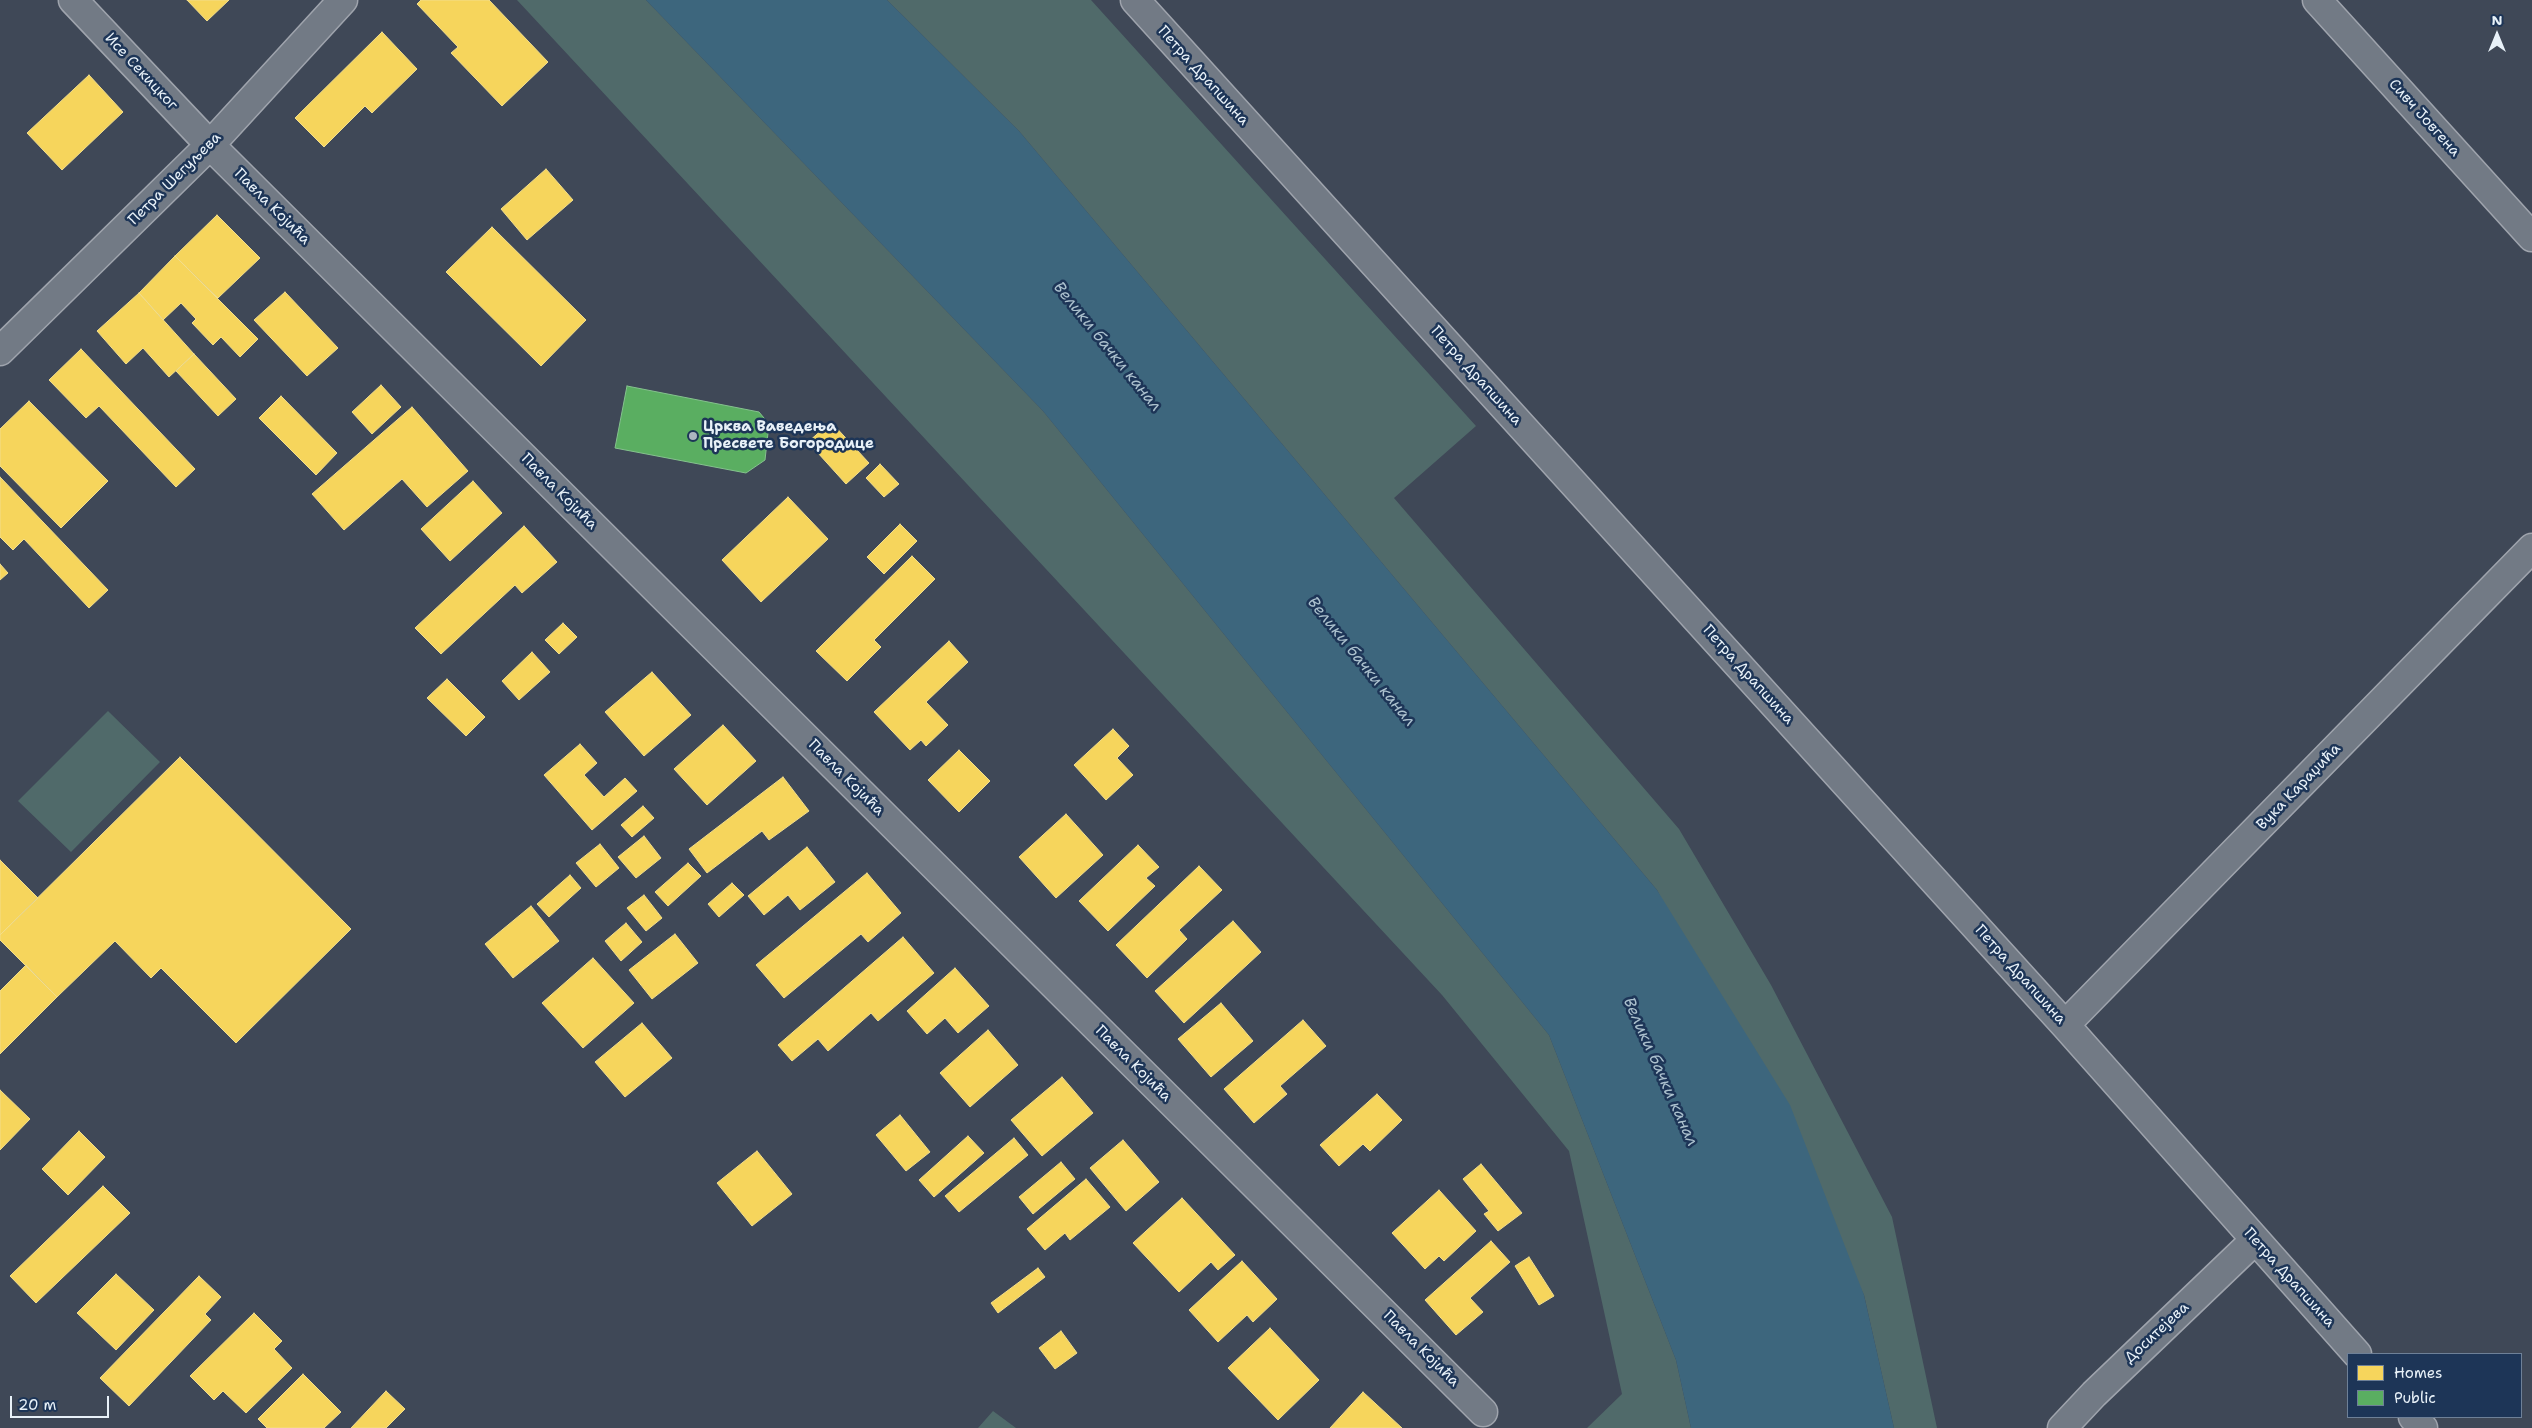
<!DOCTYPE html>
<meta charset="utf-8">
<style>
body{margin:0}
#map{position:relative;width:2532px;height:1428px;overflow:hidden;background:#3f4857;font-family:"Shantell Sans",sans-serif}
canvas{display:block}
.legend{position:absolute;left:2347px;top:1353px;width:175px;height:65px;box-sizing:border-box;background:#1d3557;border:1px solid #6e8097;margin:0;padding:6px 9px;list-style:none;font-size:15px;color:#e8f1f8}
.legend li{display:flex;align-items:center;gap:10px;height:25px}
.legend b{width:25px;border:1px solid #6e8097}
.north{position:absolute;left:2472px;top:10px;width:50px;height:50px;-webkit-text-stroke:4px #1d3557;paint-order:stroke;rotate:0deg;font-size:14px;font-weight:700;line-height:20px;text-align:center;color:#e8f1f8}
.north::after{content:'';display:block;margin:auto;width:18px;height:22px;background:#e8f1f8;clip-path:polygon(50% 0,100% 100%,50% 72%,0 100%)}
.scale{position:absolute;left:10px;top:1396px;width:99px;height:22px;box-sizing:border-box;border:2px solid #e8f1f8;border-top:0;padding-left:6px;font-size:15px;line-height:18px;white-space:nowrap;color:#e8f1f8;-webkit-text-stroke:4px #1d3557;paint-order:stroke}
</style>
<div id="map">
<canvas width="2532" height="1428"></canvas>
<ul class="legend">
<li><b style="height:14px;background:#f6d55c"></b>Homes</li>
<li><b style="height:14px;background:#5aae61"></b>Public</li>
</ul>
<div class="north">N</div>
<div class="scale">20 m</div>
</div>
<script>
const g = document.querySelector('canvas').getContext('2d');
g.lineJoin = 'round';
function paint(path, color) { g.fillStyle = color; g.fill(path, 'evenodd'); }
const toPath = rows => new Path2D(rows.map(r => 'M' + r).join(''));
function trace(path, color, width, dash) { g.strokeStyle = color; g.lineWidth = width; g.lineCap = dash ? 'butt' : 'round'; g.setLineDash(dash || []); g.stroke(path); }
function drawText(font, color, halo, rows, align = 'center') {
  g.font = font + ' "Shantell Sans",sans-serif'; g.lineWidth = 5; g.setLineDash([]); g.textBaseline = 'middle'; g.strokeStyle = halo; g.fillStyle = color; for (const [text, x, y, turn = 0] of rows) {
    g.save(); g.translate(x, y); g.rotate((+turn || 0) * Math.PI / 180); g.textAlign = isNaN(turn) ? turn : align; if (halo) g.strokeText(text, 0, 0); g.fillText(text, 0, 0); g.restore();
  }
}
const green = toPath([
 [517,0,646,0,1043,411,1549,1035,1676,1360,1691,1428,1587,1428,1622,1394,1569,1151,1442,995],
 [887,0,1091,0,1476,426,1394,498,1679,829,1771,985,1892,1217,1937,1428,1894,1428,1864,1295,1657,890,1019,131],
 [108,711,160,762,71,852,18,801],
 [993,1411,1016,1428,978,1428]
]);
const water = toPath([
 [646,0,887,0,1019,131,1657,890,1790,1105,1864,1295,1894,1428,1691,1428,1676,1360,1549,1035,1043,411]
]);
const homes = toPath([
 [187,0,229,0,207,21,187,0],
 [421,0,489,0,548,62,502,106,451,53,458,47,417,4,421,0],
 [382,32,417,69,372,113,365,106,324,147,295,118,382,32],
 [89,75,123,112,62,170,27,133,89,75],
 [546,169,573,200,527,240,501,209,546,169],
 [217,215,260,258,218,298,175,256,217,215],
 [492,227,586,320,541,366,446,272,492,227],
 [175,256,258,339,240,357,221,337,213,345,192,323,196,319,181,303,163,320,139,293,175,256],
 [285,292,338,348,307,376,254,320,285,292],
 [139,293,194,354,169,377,143,348,126,364,97,331,139,293],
 [81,349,195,469,176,487,99,406,86,418,49,380,81,349],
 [194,354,236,399,218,416,176,371,194,354],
 [381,385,401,407,372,434,352,412,381,385],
 [281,396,337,453,316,475,259,418,281,396],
 [29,401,108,481,61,528,0,466,0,429,29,401],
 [412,407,468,471,427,507,402,479,344,530,312,494,412,407],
 [831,422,869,463,846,484,808,442,831,422],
 [880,464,899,484,884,497,866,478,880,464],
 [0,477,108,590,89,608,24,539,13,550,0,537,0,477],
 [473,481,502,513,450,561,421,529,473,481],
 [788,497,828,539,761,602,722,560,788,497],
 [900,524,917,541,884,574,867,557,900,524],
 [524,526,557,562,522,593,515,585,441,654,415,628,524,526],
 [912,556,935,579,874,640,881,647,847,681,816,651,912,556],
 [0,564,8,573,0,580,0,564],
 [563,623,577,637,559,654,545,640,563,623],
 [949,641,968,662,926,702,948,725,926,746,921,740,910,750,874,712,949,641],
 [532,652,550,672,519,700,502,681,532,652],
 [652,672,691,715,644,756,605,712,652,672],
 [447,679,485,717,466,736,427,698,447,679],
 [723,725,756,761,707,805,674,769,723,725],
 [1113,729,1129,746,1117,758,1133,775,1106,800,1074,765,1113,729],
 [580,744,597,763,584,775,604,797,625,778,637,791,592,830,544,775,580,744],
 [959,750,990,781,959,812,928,780,959,750],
 [180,757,351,929,236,1043,161,968,151,978,115,941,57,997,0,940,0,935,180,757],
 [783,777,809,811,769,840,762,831,707,873,689,849,783,777],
 [643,806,654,818,632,837,621,825,643,806],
 [1066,814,1103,855,1056,898,1019,857,1066,814],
 [644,836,661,858,636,878,618,857,644,836],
 [600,844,619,868,596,887,576,863,600,844],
 [1138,845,1159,867,1146,878,1155,886,1108,931,1079,901,1138,845],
 [807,847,835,882,800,910,788,895,764,915,748,896,807,847],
 [0,860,38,898,0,935,0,860],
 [688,863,701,876,668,906,655,892,688,863],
 [1199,866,1222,890,1179,930,1187,939,1147,978,1116,945,1199,866],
 [867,873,901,913,868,942,861,934,784,998,756,965,867,873],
 [570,875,581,888,549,917,537,904,570,875],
 [732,883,744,895,719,917,708,904,732,883],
 [644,895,662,918,646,931,627,908,644,895],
 [531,906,559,941,513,978,485,944,531,906],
 [1233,921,1261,952,1184,1023,1155,991,1233,921],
 [626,923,642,942,621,961,605,941,626,923],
 [675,934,698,963,652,999,629,970,675,934],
 [903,937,934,973,878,1021,871,1013,828,1051,818,1039,792,1061,778,1045,903,937],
 [593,958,634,1003,583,1048,542,1003,593,958],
 [26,965,57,997,0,1054,0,991,26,965],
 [955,968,989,1006,958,1033,945,1018,927,1034,907,1011,955,968],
 [1221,1003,1253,1041,1211,1077,1178,1039,1221,1003],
 [1303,1020,1326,1046,1280,1086,1287,1094,1254,1123,1224,1089,1303,1020],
 [642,1023,672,1058,625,1097,595,1062,642,1023],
 [988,1030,1018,1065,970,1107,940,1073,988,1030],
 [1062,1077,1093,1113,1042,1156,1011,1120,1062,1077],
 [0,1090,30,1119,0,1150,0,1090],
 [1377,1094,1402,1120,1370,1151,1363,1144,1339,1166,1320,1145,1377,1094],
 [900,1115,930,1152,906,1171,876,1135,900,1115],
 [79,1131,105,1157,68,1195,42,1169,79,1131],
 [968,1136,984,1153,934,1197,919,1180,968,1136],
 [1014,1138,1028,1155,959,1212,945,1196,1014,1138],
 [1123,1140,1159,1182,1126,1211,1090,1168,1123,1140],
 [757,1151,792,1194,752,1226,717,1183,757,1151],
 [1061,1162,1075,1179,1033,1214,1019,1197,1061,1162],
 [1481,1164,1522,1213,1498,1231,1484,1214,1489,1211,1463,1179,1481,1164],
 [1086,1179,1110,1207,1070,1240,1065,1233,1045,1250,1027,1229,1086,1179],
 [103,1186,130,1213,36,1303,10,1276,103,1186],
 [1439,1190,1476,1231,1444,1261,1439,1256,1425,1269,1392,1233,1439,1190],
 [1182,1198,1235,1255,1218,1270,1211,1262,1179,1292,1133,1243,1182,1198],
 [1491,1241,1510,1262,1470,1298,1483,1312,1456,1335,1425,1300,1491,1241],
 [1529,1257,1554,1296,1539,1305,1515,1266,1529,1257],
 [1242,1261,1277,1299,1253,1322,1247,1315,1218,1342,1189,1310,1242,1261],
 [1038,1268,1045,1277,998,1313,991,1303,1038,1268],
 [116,1274,154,1310,116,1350,77,1313,116,1274],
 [199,1276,221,1297,205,1314,211,1320,129,1406,100,1378,199,1276],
 [254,1313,282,1341,274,1349,292,1368,246,1413,223,1391,214,1400,190,1376,254,1313],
 [1270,1328,1319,1380,1278,1420,1228,1368,1270,1328],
 [1061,1331,1077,1353,1055,1369,1039,1348,1061,1331],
 [303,1374,341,1412,324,1428,267,1428,258,1419,303,1374],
 [386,1391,405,1409,386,1428,351,1428,386,1391],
 [1363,1392,1402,1428,1330,1428,1363,1392]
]);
const public = toPath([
 [627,386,759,412,769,424,765,460,746,473,615,448,627,386]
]);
const minor = toPath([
 [73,0,210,145,1483,1412],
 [1135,0,2065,1025,2357,1354],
 [2317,0,2532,237],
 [0,351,210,145,343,0],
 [2065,1025,2532,548],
 [2413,1417,2423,1428],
 [2062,1428,2094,1394,2255,1240]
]);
const markers = [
 [693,436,5,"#adb6c0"]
];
const streetNames = [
 ["Исе Секицког",141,72,47],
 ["Петра Драпшина",1203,76,48],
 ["Сивч Јовгена",2424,118,48],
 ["Петра Шегуљева",175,179,-45],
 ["Павла Којића",272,207,45],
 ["Петра Драпшина",1476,376,48],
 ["Павла Којића",559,492,45],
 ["Петра Драпшина",1748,675,48],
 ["Павла Којића",846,778,45],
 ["Вука Караџића",2299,787,-46],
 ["Петра Драпшина",2020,975,48],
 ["Павла Којића",1133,1064,45],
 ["Петра Драпшина",2289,1278,48],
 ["Доситејева",2157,1333,-43],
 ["Павла Којића",1421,1349,45]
];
const poiNames = [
 ["Црква Ваведења",703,427],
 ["Пресвете Богородице",703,444]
];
const waterNames = [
 ["Велики бачки канал",1107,347,51],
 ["Велики бачки канал",1361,662,51],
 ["Велики бачки канал",1660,1072,66]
];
paint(green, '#506a6a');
paint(water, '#3d667d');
paint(homes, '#f6d55c');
trace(homes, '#f2dd8b', 1);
paint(public, '#5aae61');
trace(public, '#85c28e', 1);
trace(minor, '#9fa4ad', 31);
trace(minor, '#727a85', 28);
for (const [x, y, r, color] of markers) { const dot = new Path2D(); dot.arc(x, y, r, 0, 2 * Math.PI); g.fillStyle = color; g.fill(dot); trace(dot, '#1d3557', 2); }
drawText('15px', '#e8f1f8', '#1d3557', streetNames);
drawText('bold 15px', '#e8f1f8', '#1d3557', poiNames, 'left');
drawText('italic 16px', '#acc1ce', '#1d3557', waterNames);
</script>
